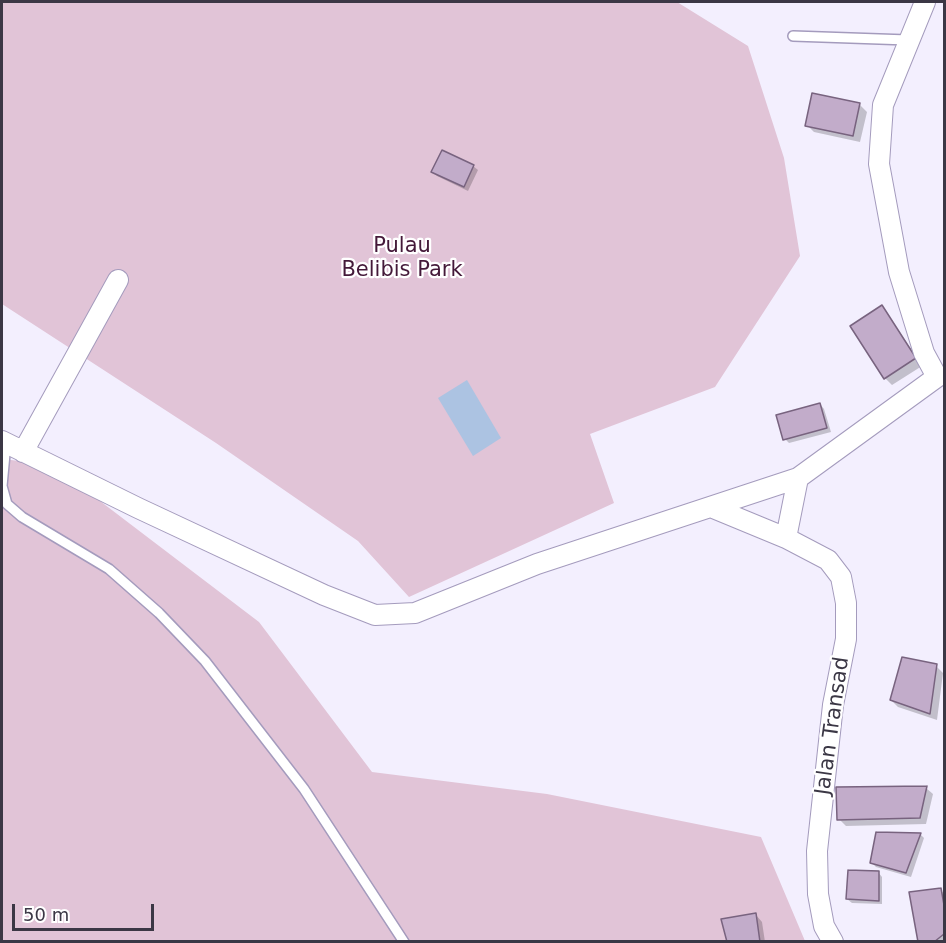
<!DOCTYPE html>
<style>
body{margin:0}
#map{position:relative;width:946px;height:943px;overflow:hidden;background:#f3effe;font-family:"DejaVu Sans",sans-serif}
canvas{display:block}
.frame{position:absolute;inset:0;border:3px solid #3b3745;pointer-events:none}
.scale{position:absolute;left:12px;top:904px;width:142px;height:27px;box-sizing:border-box;border:3px solid #3b3745;border-top:0;padding-left:8px;font-size:18px;line-height:21px;white-space:nowrap;color:#3b3745;-webkit-text-stroke:4px #fff;paint-order:stroke}
</style>
<div id="map">
<canvas width="946" height="943"></canvas>
<div class="frame"></div>
<div class="scale">50 m</div>
</div>
<script>
const g = document.querySelector('canvas').getContext('2d');
g.lineJoin = 'round';
function paint(path, color) { g.fillStyle = color; g.fill(path, 'evenodd'); }
const toPath = rows => new Path2D(rows.map(r => 'M' + r).join(''));
function trace(path, color, width, dash) { g.strokeStyle = color; g.lineWidth = width; g.lineCap = dash ? 'butt' : 'round'; g.setLineDash(dash || []); g.stroke(path); }
function drawText(font, color, halo, rows, align = 'center') {
  g.font = font + ' "DejaVu Sans",sans-serif'; g.lineWidth = 4.5; g.setLineDash([]); g.textBaseline = 'middle'; g.strokeStyle = halo; g.fillStyle = color; for (const [text, x, y, turn = 0] of rows) {
    g.save(); g.translate(x, y); g.rotate((+turn || 0) * Math.PI / 180); g.textAlign = isNaN(turn) ? turn : align; if (halo) g.strokeText(text, 0, 0); g.fillText(text, 0, 0); g.restore();
  }
}
const green = toPath([
 [2,2,677,2,748,46,784,158,800,256,715,387,590,434,614,503,409,597,358,541,216,443,2,304],
 [4,459,54,466,259,622,372,772,547,794,761,837,805,941,2,941,2,460]
]);
const water = toPath([
 [467,380,501,438,473,456,438,398]
]);
const shadow = toPath([
 [813,95,860,105,867,112,860,142,814,132,807,125],
 [473,166,478,170,468,191,437,176,433,172],
 [881,307,888,314,922,366,892,385,885,378,852,326],
 [820,404,824,409,831,432,789,443,785,439],
 [936,666,943,673,937,720,898,707,891,700],
 [926,788,933,794,926,824,846,826,839,819],
 [920,834,924,838,911,877,876,867,872,863],
 [878,872,882,877,882,904,852,903,847,899],
 [940,889,944,894,944,942,919,942],
 [756,915,762,922,765,942,728,942]
]);
const building = toPath([
 [812,93,860,103,853,136,805,126,812,93],
 [442,150,474,165,464,187,431,172,442,150],
 [882,305,916,358,884,379,850,326,882,305],
 [820,403,827,428,783,440,776,415,820,403],
 [902,657,937,664,930,714,890,700,902,657],
 [927,786,920,818,837,820,836,787,927,786],
 [876,832,921,833,906,873,870,863,876,832],
 [848,870,879,871,879,901,846,899,848,870],
 [941,888,944,905,944,934,934,942,918,942,909,892,941,888],
 [756,913,760,942,727,942,721,919,756,913]
]);
const lane = toPath([
 [793,36,908,40],
 [6,443,2,486,7,504,22,517,109,569,159,613,205,661,304,789,404,942]
]);
const street = toPath([
 [2,441,138,508,324,595,375,615,415,613,537,564,798,478,937,377,924,353,899,272,879,164,883,105,925,2],
 [23,452,118,280],
 [711,507,786,538,828,560,841,577,846,603,846,639,833,705,817,851,818,894,824,926,833,942],
 [786,538,798,478]
]);
const parkNames = [
 ["Pulau",402,247],
 ["Belibis Park",402,271]
];
const streetNames = [
 ["Jalan Transad",833,726,-82]
];
paint(green, '#e1c4d7');
paint(water, '#acc3e2');
paint(shadow, '#0003');
paint(building, '#c2acca');
trace(building, '#78637f', 1.5);
trace(lane, '#a49bbd', 12);
trace(street, '#a49bbd', 22);
trace(lane, '#fff', 9);
trace(street, '#fff', 20);
drawText('21px', '#441939', '#fff', parkNames);
drawText('21px', '#3b3745', '#fff', streetNames);
</script>
